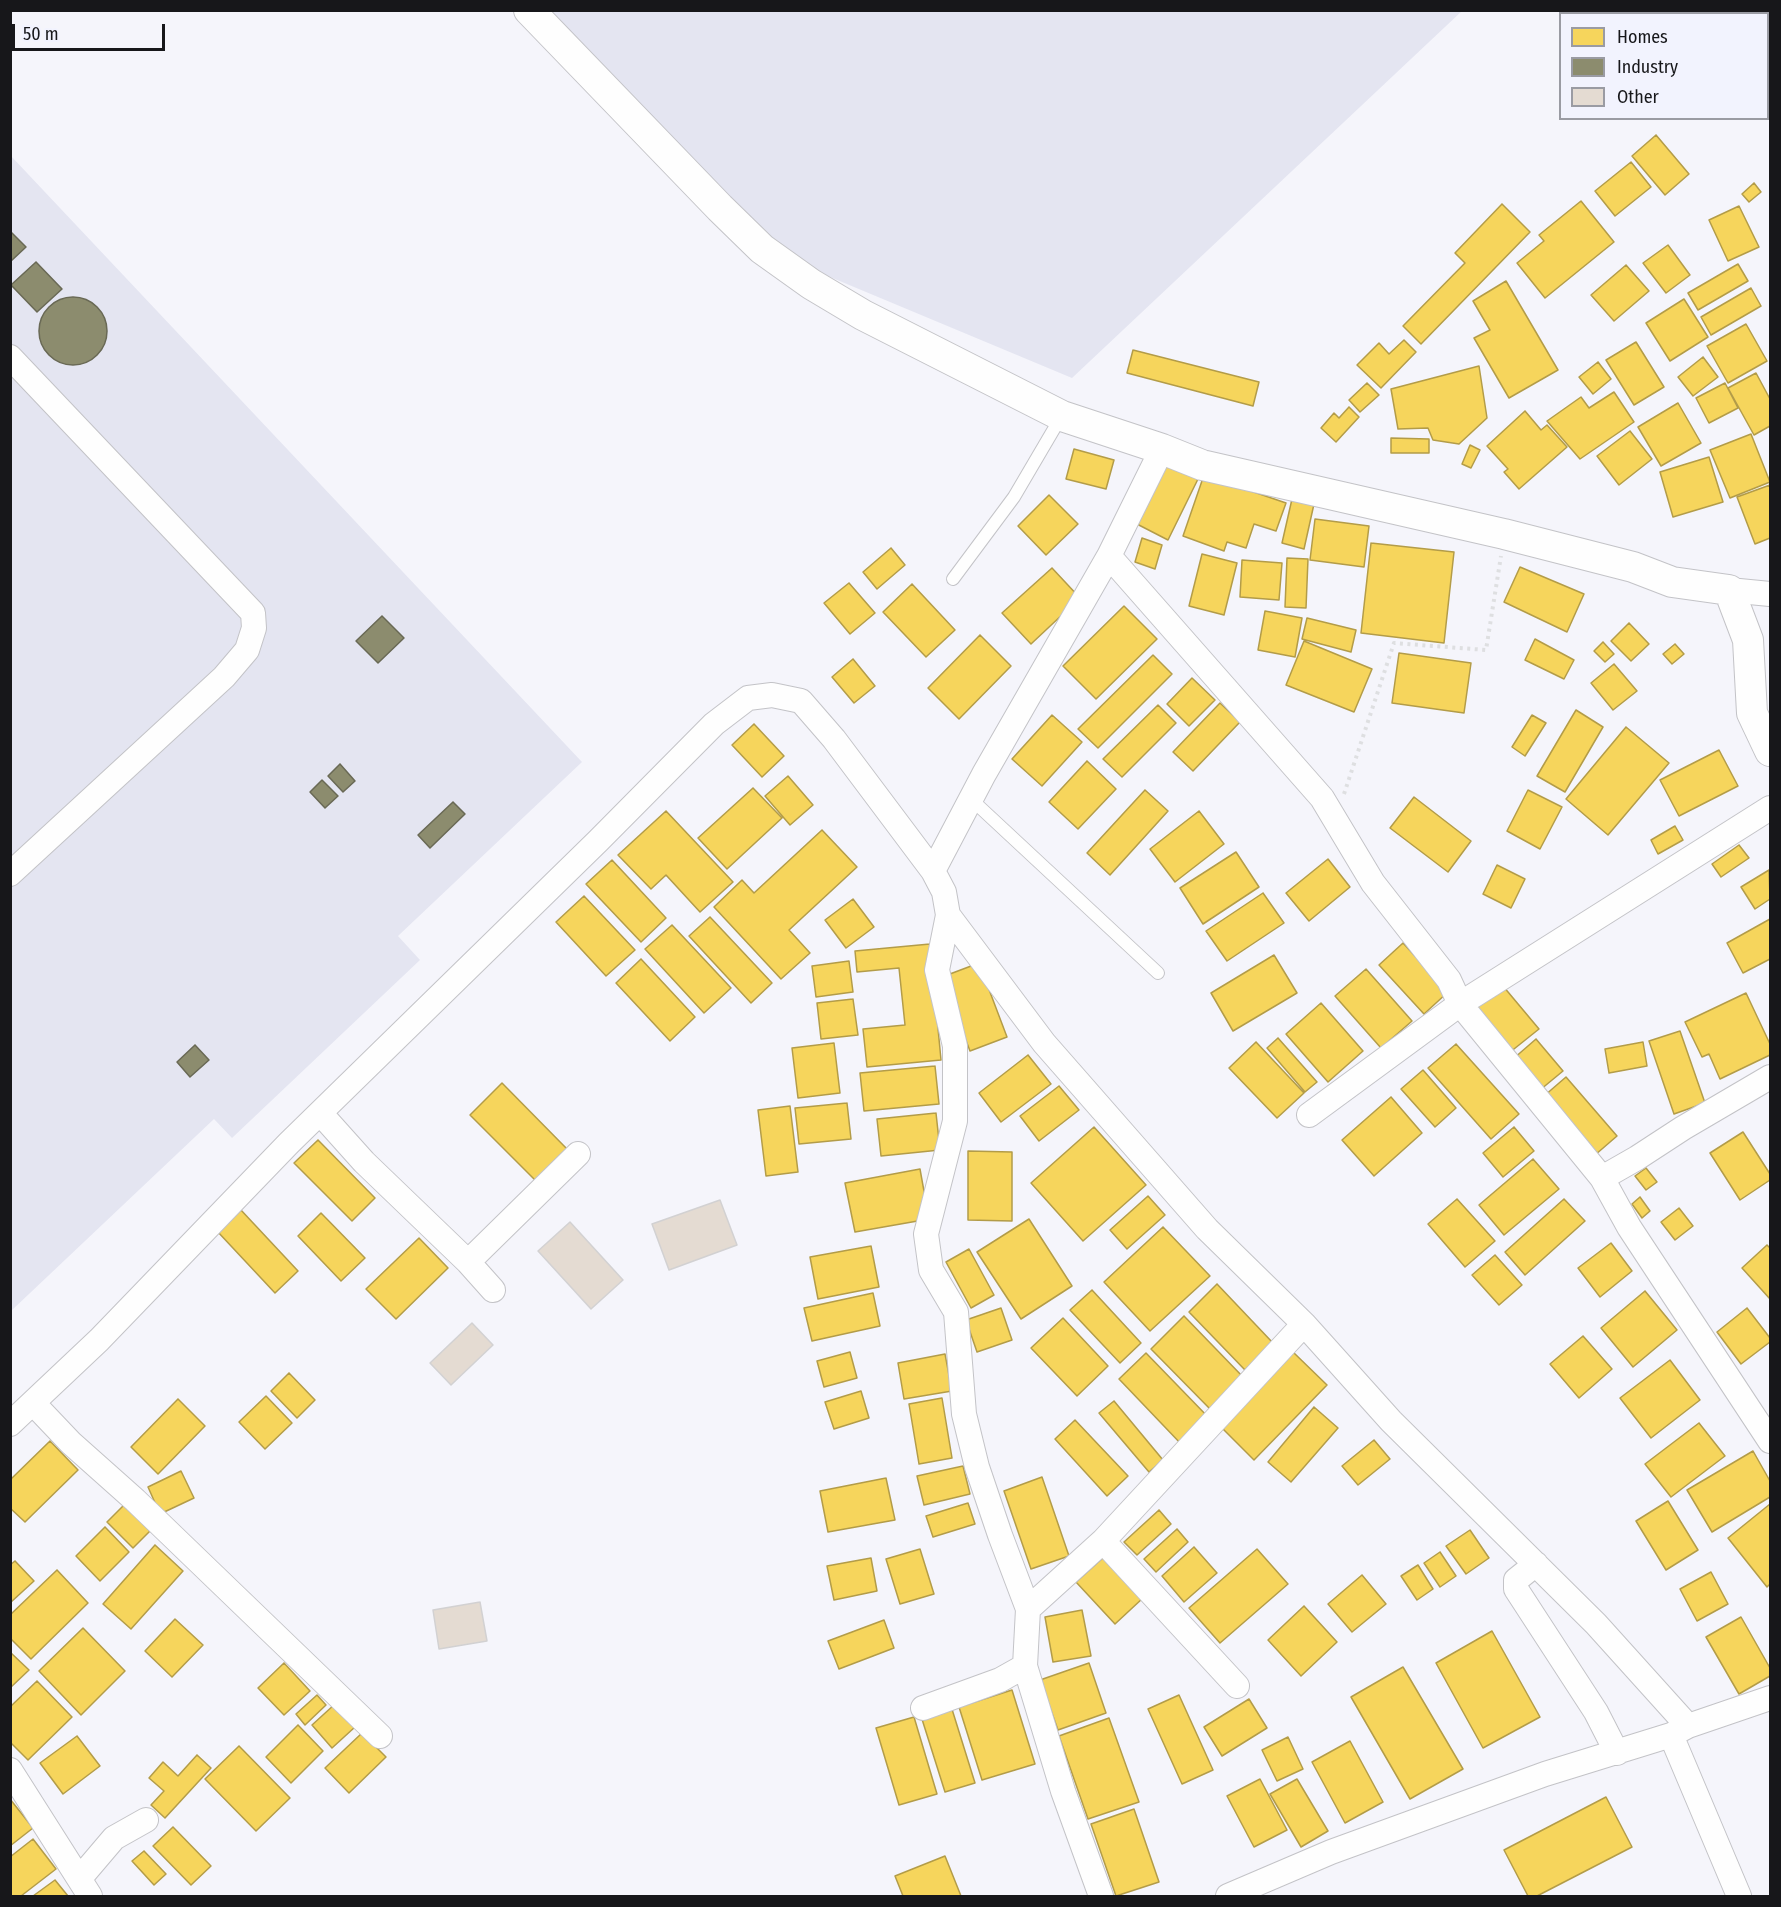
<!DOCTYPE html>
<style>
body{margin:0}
#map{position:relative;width:1781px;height:1907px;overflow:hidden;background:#f5f5fb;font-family:"Fira Sans Condensed",sans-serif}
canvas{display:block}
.frame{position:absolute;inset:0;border:12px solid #17171a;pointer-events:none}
.legend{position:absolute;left:1559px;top:12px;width:210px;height:108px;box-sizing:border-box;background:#f2f3fe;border:2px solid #9a9ba3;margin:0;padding:8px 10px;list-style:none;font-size:18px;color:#17171a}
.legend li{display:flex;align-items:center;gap:12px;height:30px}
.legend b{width:30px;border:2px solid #9a9ba3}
.scale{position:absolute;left:12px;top:24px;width:153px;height:27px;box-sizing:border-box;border:3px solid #17171a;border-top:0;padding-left:8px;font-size:18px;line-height:21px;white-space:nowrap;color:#17171a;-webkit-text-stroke:4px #f2f3fe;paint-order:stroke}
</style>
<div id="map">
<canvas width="1781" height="1907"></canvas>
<div class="frame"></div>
<ul class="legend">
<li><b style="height:16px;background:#f6d55c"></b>Homes</li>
<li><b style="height:16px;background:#8c8c6e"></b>Industry</li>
<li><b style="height:16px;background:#e4dbd2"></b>Other</li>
</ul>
<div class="scale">50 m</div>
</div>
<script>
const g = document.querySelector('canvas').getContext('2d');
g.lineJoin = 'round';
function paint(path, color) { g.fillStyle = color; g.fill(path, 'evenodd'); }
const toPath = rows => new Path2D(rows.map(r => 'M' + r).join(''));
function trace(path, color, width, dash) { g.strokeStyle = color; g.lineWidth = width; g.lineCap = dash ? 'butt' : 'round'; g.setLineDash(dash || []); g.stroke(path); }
const built = toPath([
 [542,11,1462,11,1072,378,775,254],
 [11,156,582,762,398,936,420,960,232,1138,214,1119,11,1311]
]);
const homes = toPath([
 [1656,135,1689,174,1665,195,1632,156,1656,135],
 [1631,162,1651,187,1615,216,1595,191,1631,162],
 [1754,183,1761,192,1749,202,1742,194,1754,183],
 [1581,201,1614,242,1545,298,1517,263,1544,241,1539,235,1581,201],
 [1502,204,1530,232,1421,344,1403,326,1465,263,1455,253,1502,204],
 [1739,206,1759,247,1728,261,1709,220,1739,206],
 [1668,245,1690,275,1666,293,1643,263,1668,245],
 [1738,264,1748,281,1698,310,1688,293,1738,264],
 [1626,265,1649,291,1614,321,1591,295,1626,265],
 [1506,281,1558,370,1509,398,1474,338,1490,330,1473,301,1506,281],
 [1751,288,1761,306,1711,335,1701,317,1751,288],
 [1684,299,1708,337,1670,361,1646,323,1684,299],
 [1746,324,1767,361,1728,383,1707,346,1746,324],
 [1404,340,1416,352,1381,388,1357,365,1379,343,1389,354,1404,340],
 [1636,342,1664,387,1634,405,1606,360,1636,342],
 [1133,350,1259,382,1253,406,1127,373,1133,350],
 [1703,357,1718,377,1693,396,1678,377,1703,357],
 [1598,362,1611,379,1593,394,1579,377,1598,362],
 [1479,366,1487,418,1459,444,1433,440,1428,428,1398,429,1391,389,1479,366],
 [1756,373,1770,399,1770,426,1754,435,1728,388,1756,373],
 [1367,383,1379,395,1360,412,1349,400,1367,383],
 [1725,383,1738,408,1709,423,1696,398,1725,383],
 [1614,392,1634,422,1580,459,1547,421,1581,397,1589,408,1614,392],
 [1678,403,1701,443,1661,466,1638,427,1678,403],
 [1349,407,1359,417,1336,442,1321,428,1334,413,1339,418,1349,407],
 [1525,411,1541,430,1547,425,1567,447,1519,489,1504,472,1508,469,1487,446,1525,411],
 [1630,431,1652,459,1619,485,1597,456,1630,431],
 [1751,434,1770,482,1730,498,1710,450,1751,434],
 [1391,438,1429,439,1429,453,1391,453,1391,438],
 [1470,445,1480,450,1471,468,1462,464,1470,445],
 [1074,449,1114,460,1106,489,1066,479,1074,449],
 [1709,457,1723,502,1673,517,1660,472,1709,457],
 [1163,460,1199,477,1168,540,1133,522,1163,460],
 [1204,475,1286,503,1276,531,1254,524,1246,548,1227,542,1224,551,1183,536,1204,475],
 [1770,485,1770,538,1755,544,1737,497,1770,485],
 [1049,495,1078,524,1046,555,1018,526,1049,495],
 [1292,499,1314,504,1304,549,1282,543,1292,499],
 [1315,519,1369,526,1364,567,1310,560,1315,519],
 [1142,538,1162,545,1155,569,1135,562,1142,538],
 [1371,543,1454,552,1444,643,1361,633,1371,543],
 [891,548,905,565,877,589,863,572,891,548],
 [1202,554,1237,563,1224,615,1189,606,1202,554],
 [1287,558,1308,559,1306,608,1285,607,1287,558],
 [1242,560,1282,563,1279,600,1240,597,1242,560],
 [1520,567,1584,594,1567,632,1504,602,1520,567],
 [1052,568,1080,598,1031,644,1002,613,1052,568],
 [849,583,875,613,850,634,824,603,849,583],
 [912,584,955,630,926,657,883,612,912,584],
 [1124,606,1157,639,1096,699,1063,666,1124,606],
 [1265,611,1302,618,1295,657,1258,650,1265,611],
 [1307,618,1356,630,1351,652,1302,639,1307,618],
 [1629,623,1649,644,1631,661,1611,641,1629,623],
 [980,635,1011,666,959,719,928,688,980,635],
 [1535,639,1574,660,1564,679,1525,660,1535,639],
 [1304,641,1372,669,1354,712,1286,685,1304,641],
 [1603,642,1614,654,1605,662,1594,651,1603,642],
 [1675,644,1684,654,1672,664,1663,654,1675,644],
 [1399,653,1471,663,1464,713,1392,703,1399,653],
 [1153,655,1172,674,1098,748,1078,729,1153,655],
 [853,659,875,686,854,703,832,677,853,659],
 [1614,664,1637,691,1613,710,1591,683,1614,664],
 [1192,678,1215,700,1189,726,1167,704,1192,678],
 [1220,703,1240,722,1193,771,1173,752,1220,703],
 [1158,705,1176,723,1122,777,1103,759,1158,705],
 [1576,710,1603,727,1565,792,1537,776,1576,710],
 [1052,715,1082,742,1042,786,1012,759,1052,715],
 [1532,715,1546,723,1525,756,1512,747,1532,715],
 [754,724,784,756,762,777,732,745,754,724],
 [1626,727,1669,763,1608,835,1566,799,1626,727],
 [1719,750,1738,786,1679,816,1660,780,1719,750],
 [1087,761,1116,789,1078,829,1049,802,1087,761],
 [788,776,813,805,790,825,765,796,788,776],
 [753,788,782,818,727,869,698,838,753,788],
 [1145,790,1168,811,1110,875,1087,853,1145,790],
 [1528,790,1562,807,1540,849,1507,831,1528,790],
 [1414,797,1471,841,1448,872,1390,828,1414,797],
 [666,811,733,882,700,912,666,875,651,889,618,855,666,811],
 [1199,811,1224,844,1175,882,1150,849,1199,811],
 [1675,826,1683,840,1658,854,1651,840,1675,826],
 [822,830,857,867,789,930,810,953,781,979,714,907,742,880,754,893,822,830],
 [1739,845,1749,858,1721,877,1712,864,1739,845],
 [1236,852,1259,887,1203,924,1180,888,1236,852],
 [1328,859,1350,887,1309,921,1286,893,1328,859],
 [612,860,666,918,641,942,586,884,612,860],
 [1497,865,1525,879,1511,908,1483,894,1497,865],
 [1769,870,1770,899,1755,909,1741,887,1769,870],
 [1263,893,1284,923,1227,961,1206,931,1263,893],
 [584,896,635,950,606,976,556,922,584,896],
 [853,899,874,927,846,948,825,920,853,899],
 [710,917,772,983,751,1003,689,936,710,917],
 [1770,919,1770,959,1743,973,1727,943,1770,919],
 [672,925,731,988,704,1013,645,949,672,925],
 [1403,943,1448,992,1424,1014,1379,965,1403,943],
 [930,944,941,1060,867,1067,863,1029,905,1025,899,968,857,972,855,951,930,944],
 [1274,955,1297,993,1233,1031,1211,993,1274,955],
 [641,959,695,1017,670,1041,616,983,641,959],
 [849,961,853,992,816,997,812,966,849,961],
 [979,963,1007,1037,970,1051,942,977,979,963],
 [1366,969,1412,1021,1381,1048,1335,996,1366,969],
 [1503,986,1539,1029,1509,1053,1473,1010,1503,986],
 [1746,993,1770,1044,1770,1055,1720,1079,1709,1054,1702,1057,1685,1022,1746,993],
 [853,999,858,1035,821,1039,817,1003,853,999],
 [1321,1003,1363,1051,1328,1082,1286,1034,1321,1003],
 [1680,1031,1705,1103,1674,1114,1649,1041,1680,1031],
 [1278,1038,1317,1082,1305,1092,1267,1048,1278,1038],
 [1536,1039,1563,1071,1540,1090,1513,1059,1536,1039],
 [1256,1042,1304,1093,1277,1118,1229,1068,1256,1042],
 [1643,1042,1647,1066,1609,1073,1605,1049,1643,1042],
 [834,1043,840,1093,798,1098,792,1048,834,1043],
 [1456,1044,1519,1114,1491,1139,1428,1068,1456,1044],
 [1028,1055,1051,1084,1001,1122,979,1093,1028,1055],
 [935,1066,939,1104,864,1111,860,1073,935,1066],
 [1423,1070,1456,1108,1435,1127,1401,1089,1423,1070],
 [1566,1077,1617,1136,1595,1155,1544,1096,1566,1077],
 [502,1083,569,1151,537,1182,470,1115,502,1083],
 [1059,1086,1079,1110,1039,1141,1020,1116,1059,1086],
 [1391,1097,1422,1133,1374,1176,1342,1140,1391,1097],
 [847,1103,851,1139,799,1144,795,1108,847,1103],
 [790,1106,798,1172,766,1176,758,1110,790,1106],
 [936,1113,940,1150,881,1156,877,1119,936,1113],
 [1094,1127,1146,1185,1083,1241,1031,1183,1094,1127],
 [1514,1127,1534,1151,1503,1177,1483,1153,1514,1127],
 [1743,1132,1770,1174,1770,1180,1740,1200,1710,1153,1743,1132],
 [318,1140,375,1198,352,1221,294,1163,318,1140],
 [968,1151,1012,1152,1012,1221,968,1220,968,1151],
 [1533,1159,1559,1189,1504,1235,1479,1205,1533,1159],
 [1646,1168,1657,1182,1646,1190,1635,1176,1646,1168],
 [920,1169,929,1219,855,1232,845,1183,920,1169],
 [1148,1196,1165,1215,1127,1249,1110,1230,1148,1196],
 [1640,1197,1650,1211,1642,1218,1632,1204,1640,1197],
 [1457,1199,1495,1241,1465,1267,1428,1224,1457,1199],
 [1564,1199,1585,1221,1525,1275,1505,1252,1564,1199],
 [1679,1208,1693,1226,1675,1240,1661,1222,1679,1208],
 [240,1209,298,1271,275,1293,217,1231,240,1209],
 [321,1213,365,1258,341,1281,298,1236,321,1213],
 [1029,1219,1072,1286,1021,1319,977,1252,1029,1219],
 [1163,1227,1210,1276,1150,1331,1104,1282,1163,1227],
 [419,1238,448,1268,396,1319,366,1289,419,1238],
 [1611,1243,1632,1271,1600,1297,1578,1268,1611,1243],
 [1767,1245,1770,1248,1770,1299,1742,1268,1767,1245],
 [871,1246,879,1287,818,1299,810,1257,871,1246],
 [969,1249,994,1295,971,1308,946,1262,969,1249],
 [1495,1255,1522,1285,1499,1305,1472,1275,1495,1255],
 [1217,1284,1273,1343,1245,1370,1189,1312,1217,1284],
 [1092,1290,1141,1343,1120,1363,1070,1310,1092,1290],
 [1645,1291,1677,1330,1633,1367,1601,1328,1645,1291],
 [873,1293,880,1326,812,1341,804,1308,873,1293],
 [1001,1308,1012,1340,977,1352,966,1320,1001,1308],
 [1747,1308,1770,1338,1770,1342,1741,1364,1717,1332,1747,1308],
 [1184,1316,1244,1378,1211,1410,1151,1349,1184,1316],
 [1063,1318,1108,1366,1077,1396,1031,1348,1063,1318],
 [1583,1336,1612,1369,1579,1398,1550,1364,1583,1336],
 [850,1352,857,1378,824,1387,817,1361,850,1352],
 [1293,1352,1327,1385,1254,1460,1220,1426,1293,1352],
 [1146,1353,1210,1419,1183,1446,1119,1379,1146,1353],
 [945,1354,952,1391,904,1399,898,1363,945,1354],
 [1670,1360,1700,1400,1651,1438,1620,1398,1670,1360],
 [289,1373,315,1400,297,1418,271,1391,289,1373],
 [861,1391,869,1418,834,1429,825,1402,861,1391],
 [266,1396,292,1423,265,1449,239,1422,266,1396],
 [942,1398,952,1458,919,1464,909,1404,942,1398],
 [178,1399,205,1426,158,1474,131,1447,178,1399],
 [1114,1401,1163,1460,1149,1472,1099,1413,1114,1401],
 [1314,1407,1338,1428,1291,1482,1268,1462,1314,1407],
 [1075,1420,1128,1476,1107,1496,1055,1439,1075,1420],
 [1699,1423,1725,1456,1671,1497,1645,1464,1699,1423],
 [1374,1440,1390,1459,1358,1485,1342,1466,1374,1440],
 [50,1441,78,1470,25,1522,10,1508,10,1480,50,1441],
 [1753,1451,1770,1481,1770,1497,1712,1532,1687,1490,1753,1451],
 [963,1466,970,1494,924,1505,917,1476,963,1466],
 [181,1471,194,1498,160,1514,148,1487,181,1471],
 [1042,1477,1069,1556,1031,1569,1004,1491,1042,1477],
 [886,1478,895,1520,828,1532,820,1491,886,1478],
 [1668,1501,1698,1550,1666,1570,1636,1521,1668,1501],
 [968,1503,975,1524,933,1537,926,1516,968,1503],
 [1770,1504,1770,1584,1767,1587,1728,1538,1770,1504],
 [124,1505,150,1531,133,1548,107,1522,124,1505],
 [1159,1510,1171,1524,1137,1555,1124,1542,1159,1510],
 [105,1527,129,1552,100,1581,76,1556,105,1527],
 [1177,1529,1188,1542,1156,1572,1144,1559,1177,1529],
 [1470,1530,1489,1558,1466,1574,1446,1546,1470,1530],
 [155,1545,183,1571,131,1629,103,1604,155,1545],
 [1194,1547,1217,1573,1184,1602,1162,1576,1194,1547],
 [920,1549,934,1594,900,1604,886,1559,920,1549],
 [1257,1549,1288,1584,1220,1643,1189,1608,1257,1549],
 [1440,1552,1456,1576,1440,1587,1424,1563,1440,1552],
 [1105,1556,1143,1598,1115,1624,1076,1582,1105,1556],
 [871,1558,877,1591,834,1600,827,1566,871,1558],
 [15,1561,34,1581,10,1603,10,1565,15,1561],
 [1418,1565,1433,1589,1417,1600,1401,1576,1418,1565],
 [57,1570,88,1603,31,1659,10,1638,10,1615,57,1570],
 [1711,1572,1728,1604,1697,1621,1680,1589,1711,1572],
 [1362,1575,1386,1604,1352,1632,1328,1604,1362,1575],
 [1304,1606,1337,1642,1301,1676,1268,1640,1304,1606],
 [1082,1610,1091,1656,1053,1662,1045,1617,1082,1610],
 [1741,1617,1770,1668,1770,1676,1739,1694,1706,1637,1741,1617],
 [175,1619,203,1645,172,1677,145,1651,175,1619],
 [884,1620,894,1648,839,1669,828,1641,884,1620],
 [83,1628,125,1671,81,1715,39,1671,83,1628],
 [1492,1631,1540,1717,1483,1748,1436,1663,1492,1631],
 [10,1652,29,1670,10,1688,10,1652],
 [284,1663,310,1691,284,1715,258,1688,284,1663],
 [1089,1663,1106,1713,1058,1730,1040,1680,1089,1663],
 [1403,1667,1463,1769,1410,1799,1351,1697,1403,1667],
 [37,1681,72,1717,28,1760,10,1742,10,1707,37,1681],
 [1012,1690,1035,1764,982,1780,959,1707,1012,1690],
 [317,1695,326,1705,305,1725,296,1714,317,1695],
 [1179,1695,1213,1770,1182,1784,1148,1709,1179,1695],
 [1249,1699,1267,1728,1222,1756,1204,1727,1249,1699],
 [335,1704,355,1727,332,1748,312,1725,335,1704],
 [951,1706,975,1783,945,1792,921,1716,951,1706],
 [914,1717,937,1794,899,1805,876,1728,914,1717],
 [1109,1718,1139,1802,1088,1819,1059,1736,1109,1718],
 [298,1725,323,1751,291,1783,266,1757,298,1725],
 [362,1733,386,1757,349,1793,325,1768,362,1733],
 [77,1736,100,1766,63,1794,40,1763,77,1736],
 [1288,1737,1303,1769,1277,1781,1262,1750,1288,1737],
 [1350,1741,1383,1802,1345,1823,1312,1762,1350,1741],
 [239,1746,290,1798,256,1831,205,1779,239,1746],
 [197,1755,211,1768,165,1818,151,1805,164,1791,149,1778,163,1762,178,1776,197,1755],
 [1260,1779,1287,1830,1254,1847,1227,1796,1260,1779],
 [1297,1779,1328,1831,1301,1847,1270,1794,1297,1779],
 [1606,1797,1632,1847,1537,1896,1528,1896,1504,1850,1606,1797],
 [10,1799,33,1828,10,1846,10,1799],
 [1134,1809,1159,1882,1116,1896,1091,1824,1134,1809],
 [173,1827,211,1866,191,1885,153,1846,173,1827],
 [33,1839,56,1869,21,1896,10,1896,10,1857,33,1839],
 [144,1851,166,1874,154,1885,132,1861,144,1851],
 [945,1856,961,1896,903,1896,895,1876,945,1856],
 [55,1880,68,1896,33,1896,55,1880]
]);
const industry = toPath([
 [1735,10,1770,10,1770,36,1768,34,1768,14,1739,14,1735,10],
 [10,231,26,247,10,262,10,231],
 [36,262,62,289,37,312,11,285,36,262],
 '39 331a34 34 0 1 1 68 0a34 34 0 1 1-68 0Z',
 [382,616,404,638,378,663,356,641,382,616],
 [340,764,355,781,343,792,328,776,340,764],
 [322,780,338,796,325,808,310,792,322,780],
 [453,802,465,814,430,848,418,835,453,802],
 [195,1045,209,1060,190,1077,177,1062,195,1045]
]);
const building = toPath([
 [720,1200,737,1245,669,1270,652,1224,720,1200],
 [570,1222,623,1280,591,1309,538,1251,570,1222],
 [472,1323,493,1345,451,1385,430,1363,472,1323],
 [480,1602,487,1641,439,1649,433,1610,480,1602]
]);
const path = toPath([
 [1344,794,1394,643,1486,650,1501,556]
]);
const service = toPath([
 [953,579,1014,497,1061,417],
 [971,799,1158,973]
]);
const minor = toPath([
 [10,357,253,613,254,628,247,650,224,677,10,874],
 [1162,449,1109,556,1322,798,1373,883,1449,980,1460,1004,1770,808],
 [1109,556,984,774,933,871,944,892,948,915,1044,1043,1207,1229,1304,1324,1391,1421,1596,1624,1688,1726],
 [1729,590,1770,594],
 [948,915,937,970,955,1046,955,1121,926,1234,931,1270,956,1312,964,1414,977,1467,1000,1535,1028,1609,1025,1666,1063,1791,1101,1896],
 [1770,1077,1683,1128,1637,1158,1602,1178,1629,1227,1770,1441],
 [321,1114,364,1162,468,1262,493,1290],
 [1309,1115,1460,1004,1602,1178],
 [468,1262,578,1154],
 [33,1403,71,1443,135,1500,380,1736],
 [10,1424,99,1340,289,1143,598,841,714,724,748,698,772,695,801,701,834,739,933,871],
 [1103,1541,1237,1686],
 [1536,1564,1516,1580,1516,1589,1596,1712,1617,1753],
 [1028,1609,1103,1541,1304,1324],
 [923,1708,1000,1680,1025,1666],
 [1671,1735,1739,1896],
 [10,1770,90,1896],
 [80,1878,114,1838,146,1820],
 [1228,1896,1331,1852,1545,1774,1671,1735,1688,1726,1770,1698]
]);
const tertiary = toPath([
 [529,10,720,208,762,249,811,284,863,315,1062,416,1162,449,1202,465,1504,534,1633,567,1672,582,1729,590,1748,640,1752,713,1770,751]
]);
paint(built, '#e4e5f1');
paint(homes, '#f6d55c');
trace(homes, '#b39c48', 1.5);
paint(industry, '#8c8c6e');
trace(industry, '#696955', 1.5);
paint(building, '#e4dbd2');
trace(building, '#d2d1d2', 1.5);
trace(service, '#c3c3c7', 14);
trace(minor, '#c3c3c7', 26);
trace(tertiary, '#c3c3c7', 32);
trace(path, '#dedfe1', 4, [3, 4.5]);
trace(service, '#fefefe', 12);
trace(minor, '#fefefe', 24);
trace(tertiary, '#fefefe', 30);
</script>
